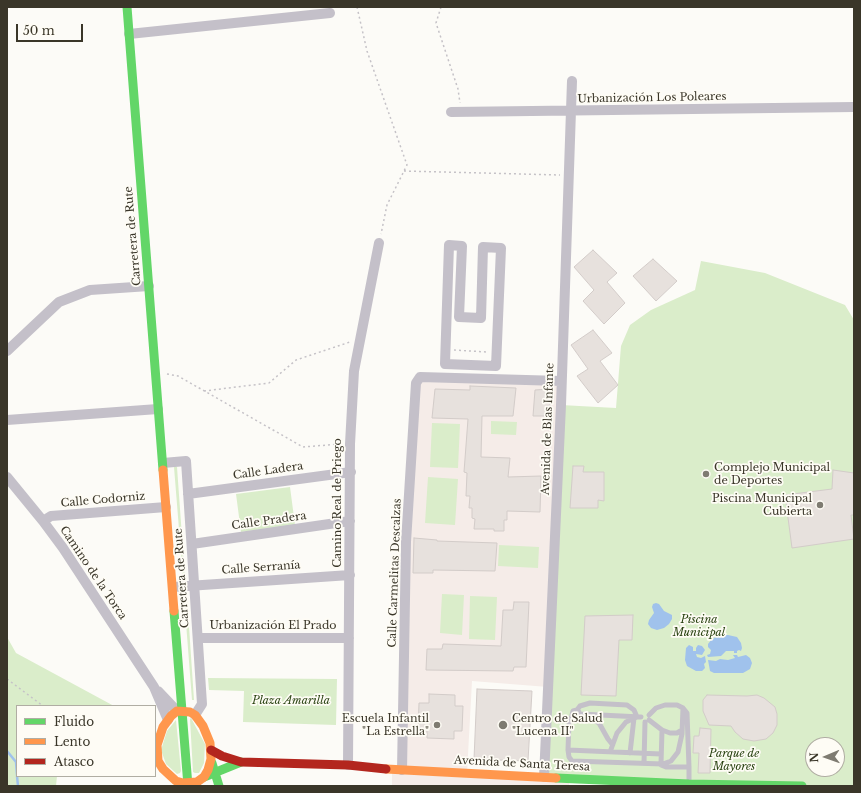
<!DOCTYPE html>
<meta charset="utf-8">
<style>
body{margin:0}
#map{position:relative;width:861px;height:793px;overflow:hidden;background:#fcfbf7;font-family:"Libre Baskerville",serif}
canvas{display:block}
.frame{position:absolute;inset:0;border:8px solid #3a3629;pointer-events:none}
.legend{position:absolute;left:16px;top:705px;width:140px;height:72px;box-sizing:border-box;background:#fefcf5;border:1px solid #b0ada3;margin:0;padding:5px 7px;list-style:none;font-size:12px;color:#3a3629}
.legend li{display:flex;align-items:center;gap:8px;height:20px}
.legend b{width:20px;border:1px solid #b0ada3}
.north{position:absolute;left:805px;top:737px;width:40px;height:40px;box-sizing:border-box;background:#fefcf5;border:1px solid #b0ada3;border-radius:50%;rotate:268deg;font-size:11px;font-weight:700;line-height:16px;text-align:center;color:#3a3629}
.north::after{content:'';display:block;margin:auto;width:14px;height:18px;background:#7e7b71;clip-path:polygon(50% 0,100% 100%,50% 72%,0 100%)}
.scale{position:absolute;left:16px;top:24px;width:67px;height:18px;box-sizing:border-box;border:2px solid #3a3629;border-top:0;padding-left:5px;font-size:12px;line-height:14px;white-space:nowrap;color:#3a3629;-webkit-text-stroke:3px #fefcf5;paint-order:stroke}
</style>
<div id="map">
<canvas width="861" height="793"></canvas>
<div class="frame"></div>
<ul class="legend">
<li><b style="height:5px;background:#63d668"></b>Fluido</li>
<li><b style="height:5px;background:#ff974d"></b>Lento</li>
<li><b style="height:5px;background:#b3261e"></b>Atasco</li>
</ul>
<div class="north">N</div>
<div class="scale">50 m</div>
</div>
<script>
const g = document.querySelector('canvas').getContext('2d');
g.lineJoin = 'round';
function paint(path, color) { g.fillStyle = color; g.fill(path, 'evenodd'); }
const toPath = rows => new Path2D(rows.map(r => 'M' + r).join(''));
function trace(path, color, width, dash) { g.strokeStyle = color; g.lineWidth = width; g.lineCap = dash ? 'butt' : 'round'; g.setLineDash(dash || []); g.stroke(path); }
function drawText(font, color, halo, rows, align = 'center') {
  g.font = font + ' "Libre Baskerville",serif'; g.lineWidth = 3.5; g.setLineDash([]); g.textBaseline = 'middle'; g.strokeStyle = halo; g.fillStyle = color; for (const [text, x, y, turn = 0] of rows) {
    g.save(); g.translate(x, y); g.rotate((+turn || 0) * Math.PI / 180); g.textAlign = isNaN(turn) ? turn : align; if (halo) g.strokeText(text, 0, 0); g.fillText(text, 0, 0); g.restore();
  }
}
const education = toPath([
 [420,377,561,381,548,687,472,681,467,773,569,779,569,786,392,786,392,770,402,770,406,542]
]);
const green = toPath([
 [701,261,765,273,845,305,854,320,854,786,802,786,544,777,561,405,616,408,621,346,630,325,651,310,695,290],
 [813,745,837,745,837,769,813,769],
 [491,421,517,422,516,435,491,434],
 [432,423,460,424,458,468,430,467],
 [174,467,177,467,185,579,183,579],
 [428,477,458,479,455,525,425,523],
 [290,487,295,525,241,532,236,494],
 [499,545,539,547,538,568,498,566],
 [442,594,464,595,462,635,440,633],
 [470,596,497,597,495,640,469,639],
 [184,597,187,597,194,700,192,700],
 [7,637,16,653,114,706,17,706,17,776,57,776,56,786,7,786],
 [208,678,337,679,336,725,243,722,244,691,209,690],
 [191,718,205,744,204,763,199,773,195,773,193,772,190,719],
 [176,720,181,771,180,773,177,774,166,764,161,750,167,731]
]);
const water = toPath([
 [656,603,659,604,664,611,672,615,672,619,669,624,664,628,657,630,651,628,648,624,649,620,654,613,652,607,653,604],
 [720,635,728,635,737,637,741,643,742,648,741,651,739,650,737,651,737,653,734,653,734,651,726,651,721,656,708,657,707,655,710,654,711,650,708,647,708,644,712,639],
 [689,645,693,647,693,651,696,651,696,648,698,645,702,646,705,650,702,655,696,654,697,657,701,658,705,656,706,662,704,664,705,668,702,671,696,671,687,666,685,660,686,648],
 [733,655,737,655,738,657,746,655,750,658,752,663,750,669,743,673,714,673,710,671,708,660,716,661,720,659,728,660,735,658]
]);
const stream = toPath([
 [7,751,16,762,17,775],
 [17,776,18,786]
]);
const building = toPath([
 [593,250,617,273,607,282,625,303,604,324,583,301,594,290,574,267,593,250],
 [653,259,677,281,656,301,633,276,653,259],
 [593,330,612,353,600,361,618,385,598,403,577,376,588,369,571,345,593,330],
 [470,386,516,388,513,416,482,416,481,457,510,458,508,477,541,476,540,512,507,511,507,520,504,520,504,531,494,531,494,529,474,529,475,519,472,518,472,508,469,508,470,496,466,496,467,473,464,472,468,419,432,418,435,389,470,390,470,386],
 [550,389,550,416,533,416,535,390,550,389],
 [573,466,584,466,583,472,604,472,604,501,598,500,598,508,570,508,573,466],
 [833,470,854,473,854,515,851,515,854,539,792,548,785,495,832,489,833,470],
 [414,538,437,540,437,541,497,543,495,571,433,570,433,573,413,573,414,538],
 [514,602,529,602,526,667,514,667,513,671,426,670,427,649,442,649,443,644,501,646,503,610,513,610,514,602],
 [633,615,632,640,619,640,616,696,581,695,585,616,633,615],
 [477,689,532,691,528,761,498,760,498,763,488,762,488,760,474,759,477,689],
 [429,694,455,695,455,706,463,706,462,731,454,731,454,739,427,738,427,731,418,731,419,703,429,703,429,694],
 [707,695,747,696,757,695,764,698,775,707,777,714,777,725,773,733,766,739,754,741,743,739,735,732,731,726,709,725,703,711,703,700,707,695],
 [700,728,711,729,710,773,698,773,699,753,693,753,694,736,699,736,700,728]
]);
const path = toPath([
 [357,7,367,51,407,165,387,205,381,234],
 [441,7,436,23,458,89,460,103],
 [404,171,560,175],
 [454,350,486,352],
 [167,374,178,376,303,447,340,444],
 [204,391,269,383,296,360,350,342],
 [7,679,43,706]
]);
const lane = toPath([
 [577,710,579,712,580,716,576,719,573,718,572,715,573,711,577,710,580,706,590,703,627,705,634,710,637,717,626,722,617,733,610,752],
 [580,714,641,717],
 [572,716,569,722,568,750,569,757,572,761,663,764,671,761,678,752,682,734,683,708,677,705,665,705,656,708,649,715],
 [587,716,599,723,608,739,612,744],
 [649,720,662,730,670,733,677,733,682,730],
 [568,750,661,754],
 [630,753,634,718],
 [644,763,645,722],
 [661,764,662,730],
 [661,765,666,767,689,767,687,713,683,708],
 [689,767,689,783]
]);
const street = toPath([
 [129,34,330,13],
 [451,112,854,107],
 [449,245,462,246,459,317,481,318,483,247,501,248,496,366,445,364,449,245],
 [7,351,59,302,90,290,149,286],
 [7,420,158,409],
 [163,463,186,461,202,704,195,715],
 [7,477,43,521,63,548,154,687,168,720],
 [188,494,351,472],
 [43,521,51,516,166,507],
 [192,544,350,521],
 [173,587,350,575],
 [198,638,349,638],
 [158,691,177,711],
 [348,765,350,444,354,371,379,243],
 [402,770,406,542,416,383,420,377,561,381],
 [544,777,561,405,572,81]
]);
const fast = toPath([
 [127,7,163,470],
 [174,611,188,786],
 [212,763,219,786],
 [204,777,241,762],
 [556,778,689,784,802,786]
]);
const slow = toPath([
 [163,470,174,611],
 [177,711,190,712,195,715,203,726,210,743,211,759,208,770,204,777,197,782,183,783,176,781,163,769,158,761,157,745,163,727,171,716,177,711],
 [386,769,556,778]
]);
const jam = toPath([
 [211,750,222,756,241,762,348,765,386,769]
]);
const markers = [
 [706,474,4,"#7e7b71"],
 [820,505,4,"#7e7b71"],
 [437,725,4,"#7e7b71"],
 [503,725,5,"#7e7b71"]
];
const streetNames = [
 ["Urbanización Los Poleares",652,98,-1],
 ["Carretera de Rute",133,236,-95],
 ["Avenida de Blas Infante",548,429,-88],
 ["Calle Ladera",268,471,-8],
 ["Calle Codorniz",103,500,-5],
 ["Camino Real de Priego",338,503,-90],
 ["Calle Pradera",269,521,-8],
 ["Calle Serranía",261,568,-4],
 ["Camino de la Torca",93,573,56],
 ["Calle Carmelitas Descalzas",395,573,-88],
 ["Carretera de Rute",182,578,-94],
 ["Urbanización El Prado",273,626],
 ["Avenida de Santa Teresa",522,764,3]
];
const poiNames = [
 ["Complejo Municipal",714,468],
 ["de Deportes",714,481],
 ["Piscina Municipal",812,499,"right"],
 ["Cubierta",812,512,"right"],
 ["Escuela Infantil",429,719,"right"],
 ["\"La Estrella\"",429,732,"right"],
 ["Centro de Salud",512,719],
 ["\"Lucena II\"",512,732]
];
const parkNames = [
 ["Piscina",699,620],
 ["Municipal",699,633],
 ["Plaza Amarilla",291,701],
 ["Parque de",734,754],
 ["Mayores",734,767]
];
paint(education, '#f5ece8');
paint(green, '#daedca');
paint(water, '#a0c2ec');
trace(stream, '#a0c2ec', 2.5);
paint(building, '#e7e1dd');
trace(building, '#d3ccc9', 1);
trace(path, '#c5c2c7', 1.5, [2, 3]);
trace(lane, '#c4c0c9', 5);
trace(street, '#c4c0c9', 10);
trace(fast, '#63d668', 9);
trace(slow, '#ff974d', 9);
trace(jam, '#b3261e', 9);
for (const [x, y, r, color] of markers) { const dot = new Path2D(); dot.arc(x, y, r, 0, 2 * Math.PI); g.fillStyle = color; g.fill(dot); trace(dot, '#fefcf5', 1.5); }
drawText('11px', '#3a3629', '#fefcf5', streetNames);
drawText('11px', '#3a3629', '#fefcf5', poiNames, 'left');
drawText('italic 11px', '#2a4312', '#fefcf5', parkNames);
</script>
